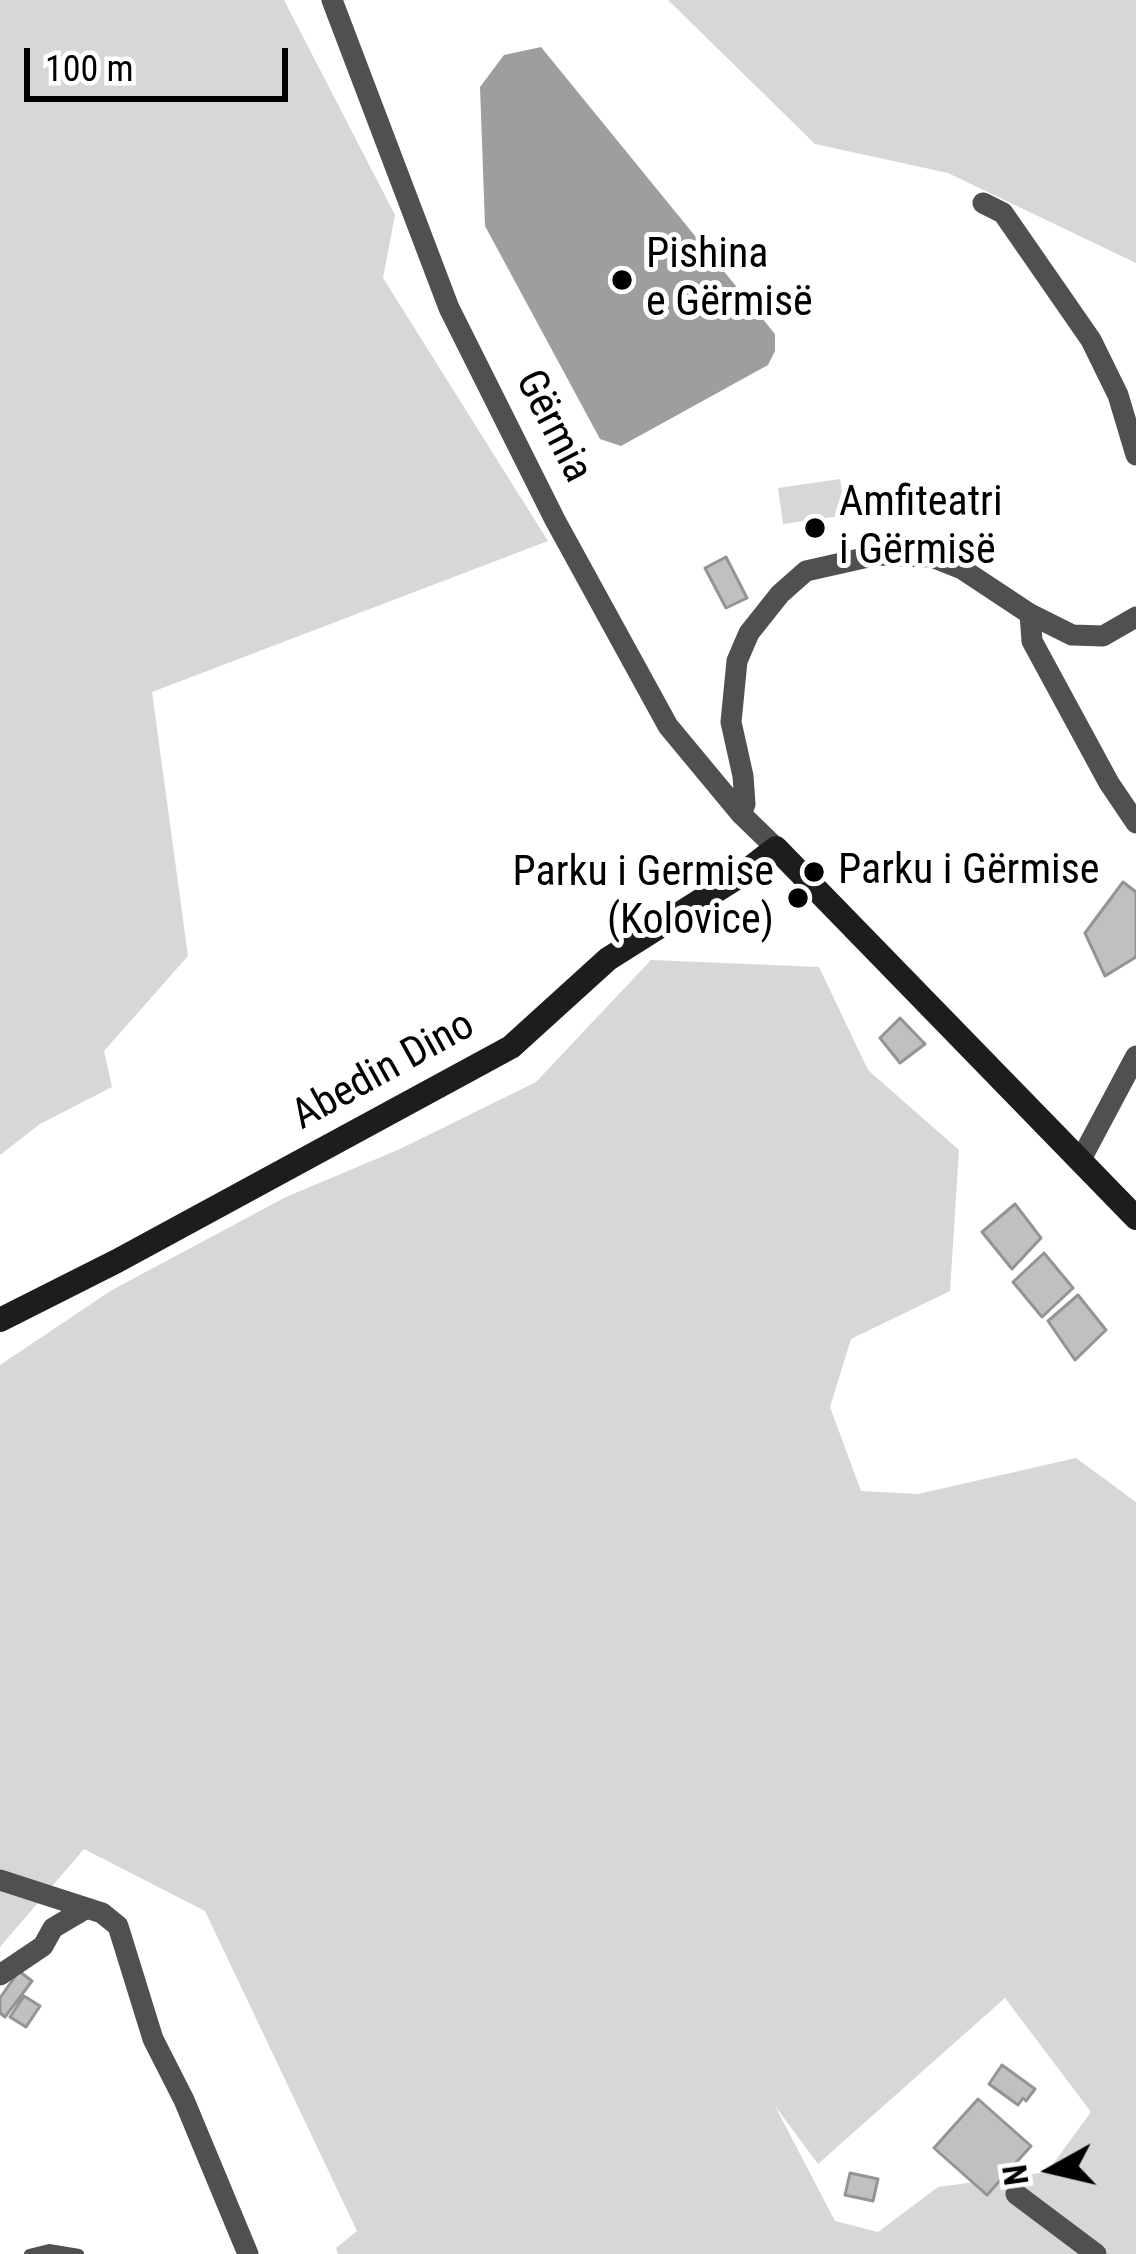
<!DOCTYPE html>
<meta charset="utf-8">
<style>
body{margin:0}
#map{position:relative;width:1136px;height:2254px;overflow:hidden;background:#fff;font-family:"Roboto Condensed",sans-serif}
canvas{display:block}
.north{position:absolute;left:992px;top:2110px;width:120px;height:120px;-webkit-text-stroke:9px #fff;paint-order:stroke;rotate:262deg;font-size:33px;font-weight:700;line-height:48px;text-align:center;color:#000}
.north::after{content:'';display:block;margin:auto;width:42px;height:54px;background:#000;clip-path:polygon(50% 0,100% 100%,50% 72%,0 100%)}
.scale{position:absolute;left:24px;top:48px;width:264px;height:54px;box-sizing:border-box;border:6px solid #000;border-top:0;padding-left:15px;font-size:36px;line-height:42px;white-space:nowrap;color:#000;-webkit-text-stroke:9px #fff;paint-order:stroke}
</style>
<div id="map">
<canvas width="1136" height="2254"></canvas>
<div class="north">N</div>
<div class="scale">100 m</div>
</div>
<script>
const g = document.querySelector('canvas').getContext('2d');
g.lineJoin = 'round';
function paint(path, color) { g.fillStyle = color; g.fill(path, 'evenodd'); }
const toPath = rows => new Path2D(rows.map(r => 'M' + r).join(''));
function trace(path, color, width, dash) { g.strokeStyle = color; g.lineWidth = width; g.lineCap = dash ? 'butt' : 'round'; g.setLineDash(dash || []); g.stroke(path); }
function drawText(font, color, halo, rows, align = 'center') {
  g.font = font + ' "Roboto Condensed",sans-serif'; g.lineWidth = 10; g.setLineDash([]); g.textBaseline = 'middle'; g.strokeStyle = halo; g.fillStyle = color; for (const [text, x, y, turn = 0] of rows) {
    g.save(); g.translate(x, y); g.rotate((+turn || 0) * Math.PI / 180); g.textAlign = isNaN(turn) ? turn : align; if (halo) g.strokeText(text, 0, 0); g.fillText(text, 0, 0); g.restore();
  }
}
const green = toPath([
 [0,0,284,0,395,215,383,278,548,541,152,692,188,956,104,1051,112,1087,40,1124,0,1155],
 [668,0,1136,0,1136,263,948,173,815,144],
 [840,479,846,515,783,524,778,488],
 [651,960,819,967,868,1070,959,1150,950,1291,851,1339,830,1407,861,1491,918,1494,1076,1458,1136,1502,1136,2254,338,2254,336,2248,357,2231,205,1911,84,1849,0,1947,0,1365,112,1290,286,1197,400,1149,536,1082],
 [1005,1998,1091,2112,1047,2172,938,2187,878,2232,835,2221,775,2106,818,2164]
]);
const water = toPath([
 [541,47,775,334,775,351,768,365,621,446,600,439,485,226,480,87,504,55]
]);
const building = toPath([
 [726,557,747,598,726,608,705,568,726,557],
 [1123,882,1136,892,1136,957,1105,976,1085,933,1123,882],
 [900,1018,925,1044,900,1063,880,1038,900,1018],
 [1015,1204,1041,1238,1012,1269,982,1232,1015,1204],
 [1044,1253,1073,1288,1042,1317,1013,1282,1044,1253],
 [1078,1295,1106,1330,1075,1360,1048,1321,1078,1295],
 [19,1971,32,1981,5,2017,0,2013,0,1998,19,1971],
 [24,1996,40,2006,26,2027,10,2017,24,1996],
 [1002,2065,1035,2089,1026,2101,1023,2098,1018,2105,989,2084,1002,2065],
 [978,2099,1031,2146,987,2195,934,2148,978,2099],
 [850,2173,878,2179,873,2201,845,2195,850,2173]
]);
const lane = toPath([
 [29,2254,49,2249,79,2254]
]);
const street = toPath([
 [332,0,449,308,555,520,668,726,741,814,776,848],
 [983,203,1003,213,1091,340,1118,395,1136,455],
 [1030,614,1032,641,1109,783,1136,823],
 [741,814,745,804,743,776,731,722,737,661,749,633,780,594,806,571,877,555,932,557,962,569,1030,614,1072,635,1103,636,1136,617],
 [1080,1161,1136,1056],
 [0,1880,102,1913,118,1926,153,2039,184,2100,248,2254],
 [0,1975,43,1946,53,1928,87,1908],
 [1016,2194,1096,2254]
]);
const secondary = toPath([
 [0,1320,117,1261,511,1047,608,959,741,875,776,848,1136,1218]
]);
const markers = [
 [622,280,12,"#000"],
 [815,528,12,"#000"],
 [814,872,12,"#000"],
 [798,898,12,"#000"]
];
const poiNames = [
 ["Pishina",646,256],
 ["e Gërmisë",646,304],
 ["Amfiteatri",839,504],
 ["i Gërmisë",839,552],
 ["Parku i Gërmise",838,872],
 ["Parku i Germise",774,874,"right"],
 ["(Kolovice)",774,922,"right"]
];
const streetNames = [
 ["Gërmia",552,427,63],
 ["Abedin Dino",384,1072,-29]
];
paint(green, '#d7d7d7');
paint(water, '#9e9e9e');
paint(building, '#c0c0c0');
trace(building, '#949494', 3);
trace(lane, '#505050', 10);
trace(street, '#505050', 21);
trace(secondary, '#1d1d1d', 24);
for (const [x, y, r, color] of markers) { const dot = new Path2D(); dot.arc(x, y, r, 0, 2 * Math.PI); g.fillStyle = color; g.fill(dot); trace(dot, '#fff', 4.5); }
drawText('42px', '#000', '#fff', poiNames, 'left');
drawText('42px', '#000', '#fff', streetNames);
</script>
